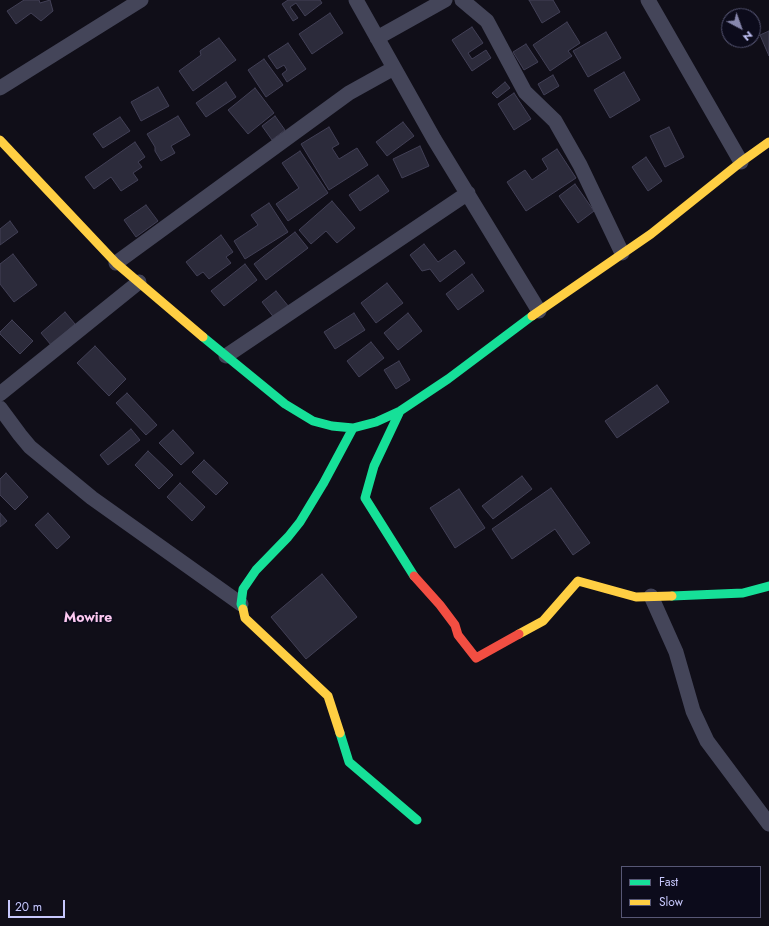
<!DOCTYPE html>
<style>
body{margin:0}
#map{position:relative;width:769px;height:926px;overflow:hidden;background:#100e18;font-family:Jost,sans-serif}
canvas{display:block}
.legend{position:absolute;left:621px;top:866px;width:140px;height:52px;box-sizing:border-box;background:#0c0b1b;border:1px solid #575775;margin:0;padding:5px 7px;list-style:none;font-size:12px;color:#c7c8fd}
.legend li{display:flex;align-items:center;gap:8px;height:20px}
.legend b{width:20px;border:1px solid #575775}
.north{position:absolute;left:721px;top:8px;width:40px;height:40px;box-sizing:border-box;background:#0c0b1b;border:1px solid #575775;border-radius:50%;rotate:139deg;font-size:11px;font-weight:700;line-height:16px;text-align:center;color:#c7c8fd}
.north::after{content:'';display:block;margin:auto;width:14px;height:18px;background:#8787ad;clip-path:polygon(50% 0,100% 100%,50% 72%,0 100%)}
.scale{position:absolute;left:8px;top:900px;width:57px;height:18px;box-sizing:border-box;border:2px solid #c7c8fd;border-top:0;padding-left:5px;font-size:12px;line-height:14px;white-space:nowrap;color:#c7c8fd;-webkit-text-stroke:3px #0c0b1b;paint-order:stroke}
</style>
<div id="map">
<canvas width="769" height="926"></canvas>
<ul class="legend">
<li><b style="height:5px;background:#16e098"></b>Fast</li>
<li><b style="height:5px;background:#ffcf43"></b>Slow</li>
</ul>
<div class="north">N</div>
<div class="scale">20 m</div>
</div>
<script>
const g = document.querySelector('canvas').getContext('2d');
g.lineJoin = 'round';
function paint(path, color) { g.fillStyle = color; g.fill(path, 'evenodd'); }
const toPath = rows => new Path2D(rows.map(r => 'M' + r).join(''));
function trace(path, color, width, dash) { g.strokeStyle = color; g.lineWidth = width; g.lineCap = dash ? 'butt' : 'round'; g.setLineDash(dash || []); g.stroke(path); }
function drawText(font, color, halo, rows, align = 'center') {
  g.font = font + ' Jost,sans-serif'; g.lineWidth = 3.5; g.setLineDash([]); g.textBaseline = 'middle'; g.strokeStyle = halo; g.fillStyle = color; for (const [text, x, y, turn = 0] of rows) {
    g.save(); g.translate(x, y); g.rotate((+turn || 0) * Math.PI / 180); g.textAlign = isNaN(turn) ? turn : align; if (halo) g.strokeText(text, 0, 0); g.fillText(text, 0, 0); g.restore();
  }
}
const building = toPath([
 [24,0,39,0,40,3,50,0,53,11,41,21,31,13,16,24,7,11,24,0],
 [288,0,320,0,322,3,305,16,296,3,290,7,298,18,293,21,282,4,288,0],
 [529,0,553,0,560,12,542,23,529,0],
 [330,13,343,33,312,54,299,34,330,13],
 [567,22,580,43,568,51,572,56,550,71,533,45,567,22],
 [472,27,483,43,468,53,472,59,486,50,491,58,472,71,452,40,472,27],
 [769,31,769,56,760,35,769,31],
 [606,32,621,58,588,77,573,51,606,32],
 [219,38,236,60,193,91,179,71,201,55,200,51,219,38],
 [288,43,306,69,287,82,282,74,287,70,284,65,277,69,268,56,288,43],
 [526,44,538,62,524,70,513,52,526,44],
 [264,59,283,85,266,97,248,70,264,59],
 [624,72,640,100,610,118,594,90,624,72],
 [553,75,559,86,544,95,538,84,553,75],
 [226,82,236,97,206,117,196,103,226,82],
 [505,82,510,88,497,98,492,93,505,82],
 [158,87,169,106,141,121,131,102,158,87],
 [255,88,274,113,248,134,228,110,255,88],
 [514,93,531,119,514,130,498,104,514,93],
 [178,116,190,135,171,146,175,153,161,161,155,151,155,147,147,134,178,116],
 [275,116,285,130,272,140,262,126,275,116],
 [120,117,130,131,103,148,93,134,120,117],
 [403,122,414,136,387,156,376,142,403,122],
 [329,127,339,144,332,148,339,159,357,148,368,165,329,190,301,144,329,127],
 [669,127,684,157,665,167,650,136,669,127],
 [135,142,145,157,138,162,142,167,133,173,138,180,121,191,111,177,94,189,85,177,135,142],
 [420,146,429,166,402,178,393,159,420,146],
 [557,149,576,178,526,211,507,182,525,170,532,180,548,169,542,159,557,149],
 [300,151,328,193,288,221,276,204,299,188,282,163,300,151],
 [646,157,662,181,648,191,632,167,646,157],
 [378,175,389,191,360,211,349,195,378,175],
 [575,184,594,211,578,223,559,196,575,184],
 [332,201,355,228,337,243,326,231,311,244,299,230,332,201],
 [269,203,288,232,245,259,234,241,258,225,251,215,269,203],
 [146,205,158,221,136,237,124,220,146,205],
 [10,221,18,232,0,245,0,229,10,221],
 [295,232,308,248,266,280,254,264,295,232],
 [221,235,233,252,226,257,231,263,209,279,203,272,197,276,186,262,221,235],
 [424,244,438,262,455,250,465,263,440,282,430,269,422,271,410,255,424,244],
 [13,254,37,285,14,302,0,284,0,264,13,254],
 [245,264,257,280,224,306,211,291,245,264],
 [472,274,484,291,458,310,446,294,472,274],
 [387,283,403,303,376,323,361,303,387,283],
 [276,291,289,307,275,319,262,302,276,291],
 [65,312,75,324,51,345,41,333,65,312],
 [354,313,365,330,335,349,324,332,354,313],
 [408,313,422,331,398,350,384,333,408,313],
 [12,320,33,341,20,354,0,334,0,332,12,320],
 [371,342,384,358,359,377,347,361,371,342],
 [95,346,126,379,109,396,77,363,95,346],
 [399,361,410,380,396,389,384,370,399,361],
 [657,385,669,402,617,438,605,421,657,385],
 [127,393,157,425,146,435,116,403,127,393],
 [131,429,140,440,108,465,100,455,131,429],
 [173,430,194,453,181,465,159,443,173,430],
 [148,451,173,475,159,489,135,465,148,451],
 [204,460,228,483,216,495,192,472,204,460],
 [6,473,28,497,15,510,0,495,0,479,6,473],
 [522,476,532,489,493,519,482,506,522,476],
 [180,483,205,507,192,521,167,497,180,483],
 [551,488,590,543,573,555,555,529,512,559,492,529,551,488],
 [459,489,485,528,455,548,430,508,459,489],
 [0,513,7,521,0,527,0,513],
 [48,513,70,537,57,549,35,525,48,513],
 [322,574,357,617,306,659,271,617,322,574]
]);
const street = toPath([
 [356,0,434,139,539,311],
 [462,0,487,21,525,92,555,121,580,165,622,253],
 [648,0,741,162],
 [377,38,445,0],
 [0,88,141,0],
 [116,263,349,93,394,68],
 [226,356,468,193],
 [0,394,139,282],
 [0,408,20,435,30,447,92,498,241,604],
 [651,596,676,652,693,711,707,741,769,824]
]);
const fast = toPath([
 [203,337,285,404,313,421,332,426,353,428,376,422,400,411,448,379,532,316],
 [400,411,374,466,365,498,414,576],
 [672,596,743,593,769,586],
 [243,609,241,604,243,589,256,570,288,537,300,522,323,484,353,428],
 [340,733,349,762,417,820]
]);
const slow = toPath([
 [0,140,116,263,203,337],
 [532,316,651,234,741,162,769,142],
 [243,609,245,618,328,696,340,733],
 [519,634,543,621,578,581,636,597,672,596]
]);
const jam = toPath([
 [414,576,440,605,455,625,458,635,476,658,519,634]
]);
const quarterNames = [
 ["Mowire",88,619]
];
paint(building, '#2c2b3b');
trace(building, '#424056', 1);
trace(street, '#444559', 15);
trace(fast, '#16e098', 9);
trace(slow, '#ffcf43', 9);
trace(jam, '#f24e42', 9);
drawText('bold 14px', '#fdc9f1', '#0c0b1b', quarterNames);
</script>
